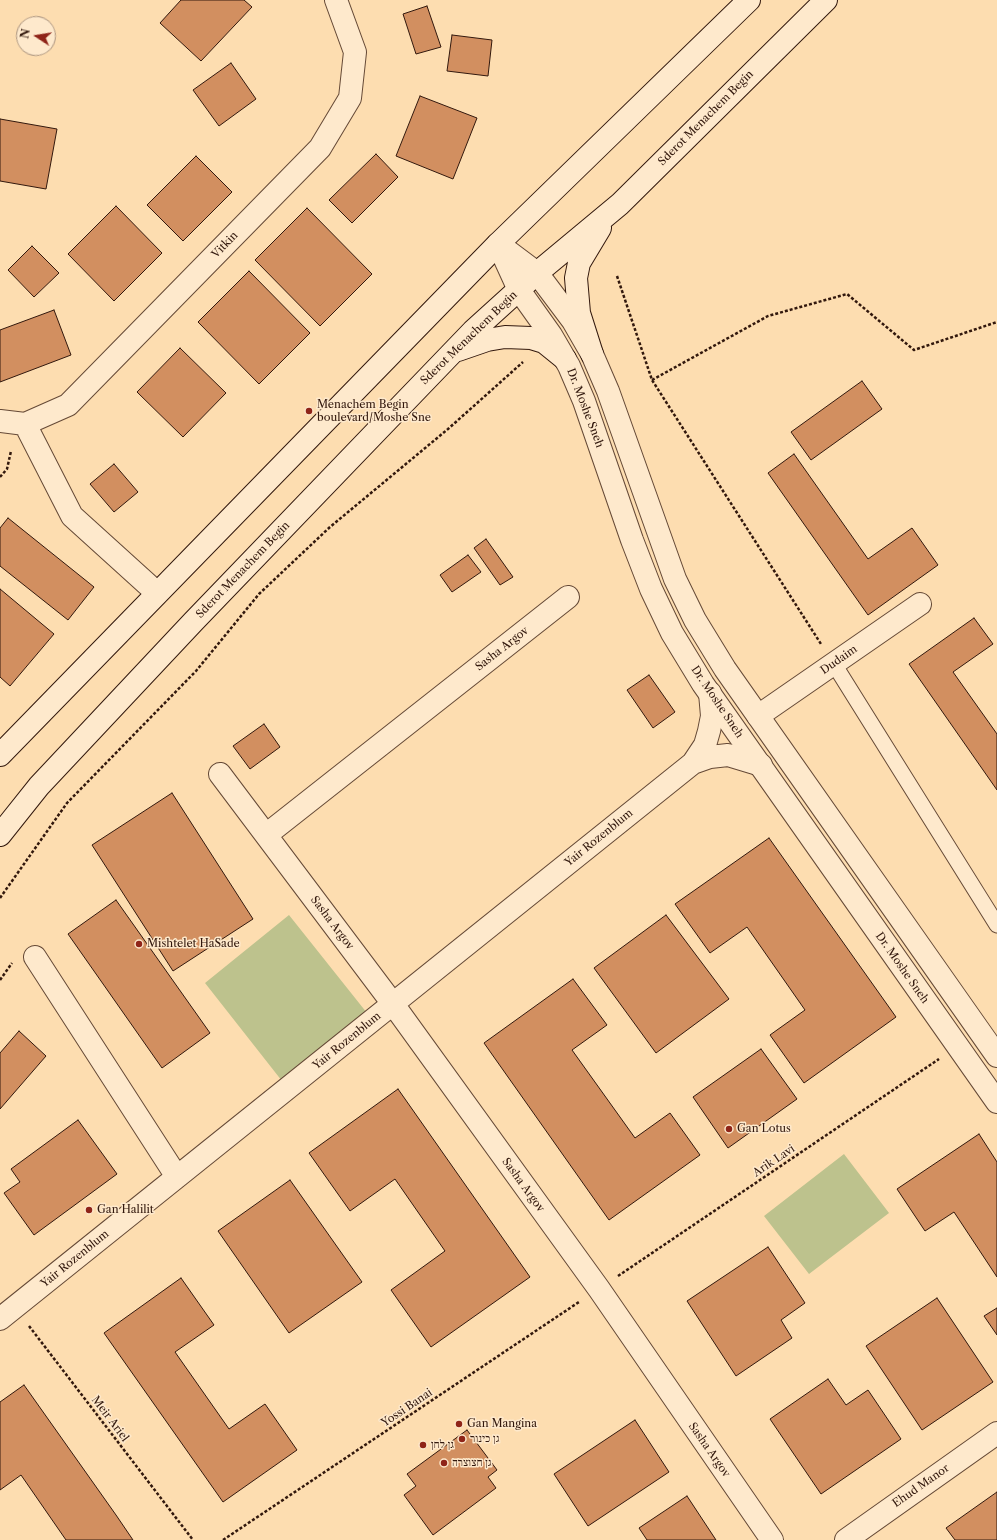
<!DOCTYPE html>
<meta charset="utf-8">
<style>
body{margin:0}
#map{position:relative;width:997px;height:1540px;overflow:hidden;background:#fdddb0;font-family:"Libre Caslon Text",serif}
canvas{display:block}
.north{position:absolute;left:16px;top:16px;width:40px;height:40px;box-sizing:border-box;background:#fee9cc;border:1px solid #ac9580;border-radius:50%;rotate:282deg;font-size:11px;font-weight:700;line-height:16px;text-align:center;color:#32180d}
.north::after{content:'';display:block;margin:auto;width:14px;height:18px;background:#8f2418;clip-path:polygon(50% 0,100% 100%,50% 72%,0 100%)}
</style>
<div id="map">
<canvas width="997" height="1540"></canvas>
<div class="north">N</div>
</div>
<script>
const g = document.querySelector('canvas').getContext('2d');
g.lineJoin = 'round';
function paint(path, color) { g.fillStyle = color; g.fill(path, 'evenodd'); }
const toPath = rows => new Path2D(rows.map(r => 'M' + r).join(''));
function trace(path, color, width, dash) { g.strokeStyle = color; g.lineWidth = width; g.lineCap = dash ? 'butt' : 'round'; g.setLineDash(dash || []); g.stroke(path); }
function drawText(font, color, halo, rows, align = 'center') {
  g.font = font + ' "Libre Caslon Text","Frank Ruhl Libre",serif'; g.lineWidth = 3; g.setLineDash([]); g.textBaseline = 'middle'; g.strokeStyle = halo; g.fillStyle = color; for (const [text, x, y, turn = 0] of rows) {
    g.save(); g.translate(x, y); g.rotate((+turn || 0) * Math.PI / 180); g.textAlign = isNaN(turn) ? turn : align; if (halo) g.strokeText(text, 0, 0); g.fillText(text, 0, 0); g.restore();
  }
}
const green = toPath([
 [289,915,367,1013,282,1081,205,983],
 [844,1154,889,1213,809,1274,764,1216]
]);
const building = toPath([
 [181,0,244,0,252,7,201,61,160,23,181,0],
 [427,6,441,47,416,54,403,14,427,6],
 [452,35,492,40,488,76,447,71,452,35],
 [231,63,256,99,219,126,193,90,231,63],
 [420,96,477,118,453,179,396,156,420,96],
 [0,119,57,129,46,189,0,181,0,119],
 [376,154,398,177,352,223,329,200,376,154],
 [196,156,232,192,183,241,147,205,196,156],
 [116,206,162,253,114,301,68,254,116,206],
 [307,208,372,274,320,326,255,260,307,208],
 [32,246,59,273,34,297,8,270,32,246],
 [249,271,310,333,259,384,198,322,249,271],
 [54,310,71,355,0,382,0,330,54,310],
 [180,348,226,393,183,437,137,392,180,348],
 [862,381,882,409,811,460,791,432,862,381],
 [794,454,868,559,912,528,938,565,868,615,768,473,794,454],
 [114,464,138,492,114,512,90,484,114,464],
 [8,518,94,587,68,620,0,566,0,528,8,518],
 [486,539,513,577,500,585,474,548,486,539],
 [468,555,481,572,452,592,440,575,468,555],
 [0,589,54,634,10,686,0,677,0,589],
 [974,618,993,644,953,672,997,734,997,790,909,664,974,618],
 [649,675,675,712,653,728,627,690,649,675],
 [264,724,280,747,250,769,233,746,264,724],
 [172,793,253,919,173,971,92,845,172,793],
 [769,838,896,1017,804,1083,770,1035,805,1010,747,927,710,953,675,904,769,838],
 [116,900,210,1033,162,1068,68,934,116,900],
 [666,915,729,999,656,1053,594,968,666,915],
 [573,979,607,1025,572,1050,635,1138,670,1113,700,1155,609,1220,484,1043,573,979],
 [19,1031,46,1056,0,1109,0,1053,19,1031],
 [761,1049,797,1099,728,1148,693,1097,761,1049],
 [398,1089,530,1277,431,1347,391,1290,445,1251,395,1179,350,1211,309,1153,398,1089],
 [78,1120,117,1174,34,1235,4,1193,20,1182,11,1169,78,1120],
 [979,1134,997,1162,997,1277,954,1212,925,1231,897,1189,979,1134],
 [290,1180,362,1282,289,1333,218,1231,290,1180],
 [768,1247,805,1303,781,1320,792,1338,736,1376,687,1301,768,1247],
 [181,1278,214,1325,175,1352,229,1429,265,1404,297,1450,223,1502,104,1333,181,1278],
 [937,1298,993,1382,922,1430,866,1346,937,1298],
 [997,1308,997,1335,984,1316,997,1308],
 [828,1379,846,1405,868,1390,901,1439,821,1494,770,1419,828,1379],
 [24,1385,116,1515,133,1540,66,1540,21,1475,0,1490,0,1402,24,1385],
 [635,1420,669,1472,588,1526,554,1474,635,1420],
 [467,1430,497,1470,488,1477,496,1488,433,1535,404,1495,416,1486,407,1474,467,1430],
 [997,1492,997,1540,955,1540,946,1528,997,1492],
 [687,1496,716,1540,647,1540,639,1528,687,1496]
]);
const path = toPath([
 [617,276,652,380,821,644],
 [652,380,768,316,847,294,914,350,997,322],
 [0,477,7,469,11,451],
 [0,898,67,803,196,671,259,594,330,527,448,429,523,362],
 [0,980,12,963],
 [618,1276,939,1059],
 [29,1326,193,1540],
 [223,1540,579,1302]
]);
const service = toPath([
 [834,664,997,925]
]);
const minor = toPath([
 [0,421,25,424,68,405,320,148,350,98,355,52,336,0],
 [25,424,72,516,157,593],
 [758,716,920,604],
 [693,763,710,757,728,755,761,765],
 [220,774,393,1004,599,1289,772,1540],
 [266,835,568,597],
 [35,957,177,1177],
 [0,1319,693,763,705,745,709,731,712,716,710,693],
 [846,1540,997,1433]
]);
const tertiary = toPath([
 [498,244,519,290,551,335,569,366,584,401,632,540,651,589,672,633,703,684,997,1102],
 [501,246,537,273,573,321,592,354,608,391,675,579,695,620,725,669,997,1056]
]);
const secondary = toPath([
 [458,350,487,340,505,337,531,338,544,342,565,359],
 [592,354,579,313,576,278,579,263,600,228],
 [0,755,498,244,749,0],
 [0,835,39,786,193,622,473,331,537,273,620,204,826,0]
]);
const markers = [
 [309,411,4,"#8f2418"],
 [139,944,4,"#8f2418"],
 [729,1129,4,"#8f2418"],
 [89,1210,4,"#8f2418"],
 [459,1424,4,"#8f2418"],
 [462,1439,4,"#8f2418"],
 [423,1445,4,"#8f2418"],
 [444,1463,4,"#8f2418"]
];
const streetNames = [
 ["Sderot Menachem Begin",706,118,-45],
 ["Vitkin",225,245,-46],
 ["Sderot Menachem Begin",469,338,-44],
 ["Dr. Moshe Sneh",585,408,69],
 ["Sderot Menachem Begin",243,570,-46],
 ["Sasha Argov",502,649,-38],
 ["Dudaim",839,660,-35],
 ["Dr. Moshe Sneh",717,702,56],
 ["Yair Rozenblum",599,838,-39],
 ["Sasha Argov",332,923,53],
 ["Dr. Moshe Sneh",902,968,55],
 ["Yair Rozenblum",347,1041,-39],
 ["Arik Lavi",774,1161,-34],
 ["Sasha Argov",523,1185,54],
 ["Yair Rozenblum",75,1259,-39],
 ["Yossi Banai",407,1408,-34],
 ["Meir Ariel",110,1419,53],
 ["Sasha Argov",709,1450,55],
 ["Ehud Manor",921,1486,-35]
];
const poiNames = [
 ["Menachem Begin",317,405],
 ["boulevard/Moshe Sne",317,418],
 ["Mishtelet HaSade",147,944],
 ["Gan Lotus",737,1129],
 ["Gan Halilit",97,1210],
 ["Gan Mangina",467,1424],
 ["גן כינור",470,1439],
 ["גן לחן",431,1445],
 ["גן חצוצרה",452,1463]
];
paint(green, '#bdc28d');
paint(building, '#d28f60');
trace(building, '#32180d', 1);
trace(service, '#654936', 17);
trace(minor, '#654936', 24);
trace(tertiary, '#654936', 24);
trace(secondary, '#32180d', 24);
trace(path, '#32180d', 2.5, [3, 2]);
trace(service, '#fee9cc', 15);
trace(minor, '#fee9cc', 22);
trace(tertiary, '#fee9cc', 22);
trace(secondary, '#fee9cc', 22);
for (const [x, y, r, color] of markers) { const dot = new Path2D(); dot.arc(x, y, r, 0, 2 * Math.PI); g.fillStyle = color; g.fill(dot); trace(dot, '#fee9cc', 1.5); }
drawText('11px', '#32180d', '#fee9cc', streetNames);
drawText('11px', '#32180d', '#fee9cc', poiNames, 'left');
</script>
